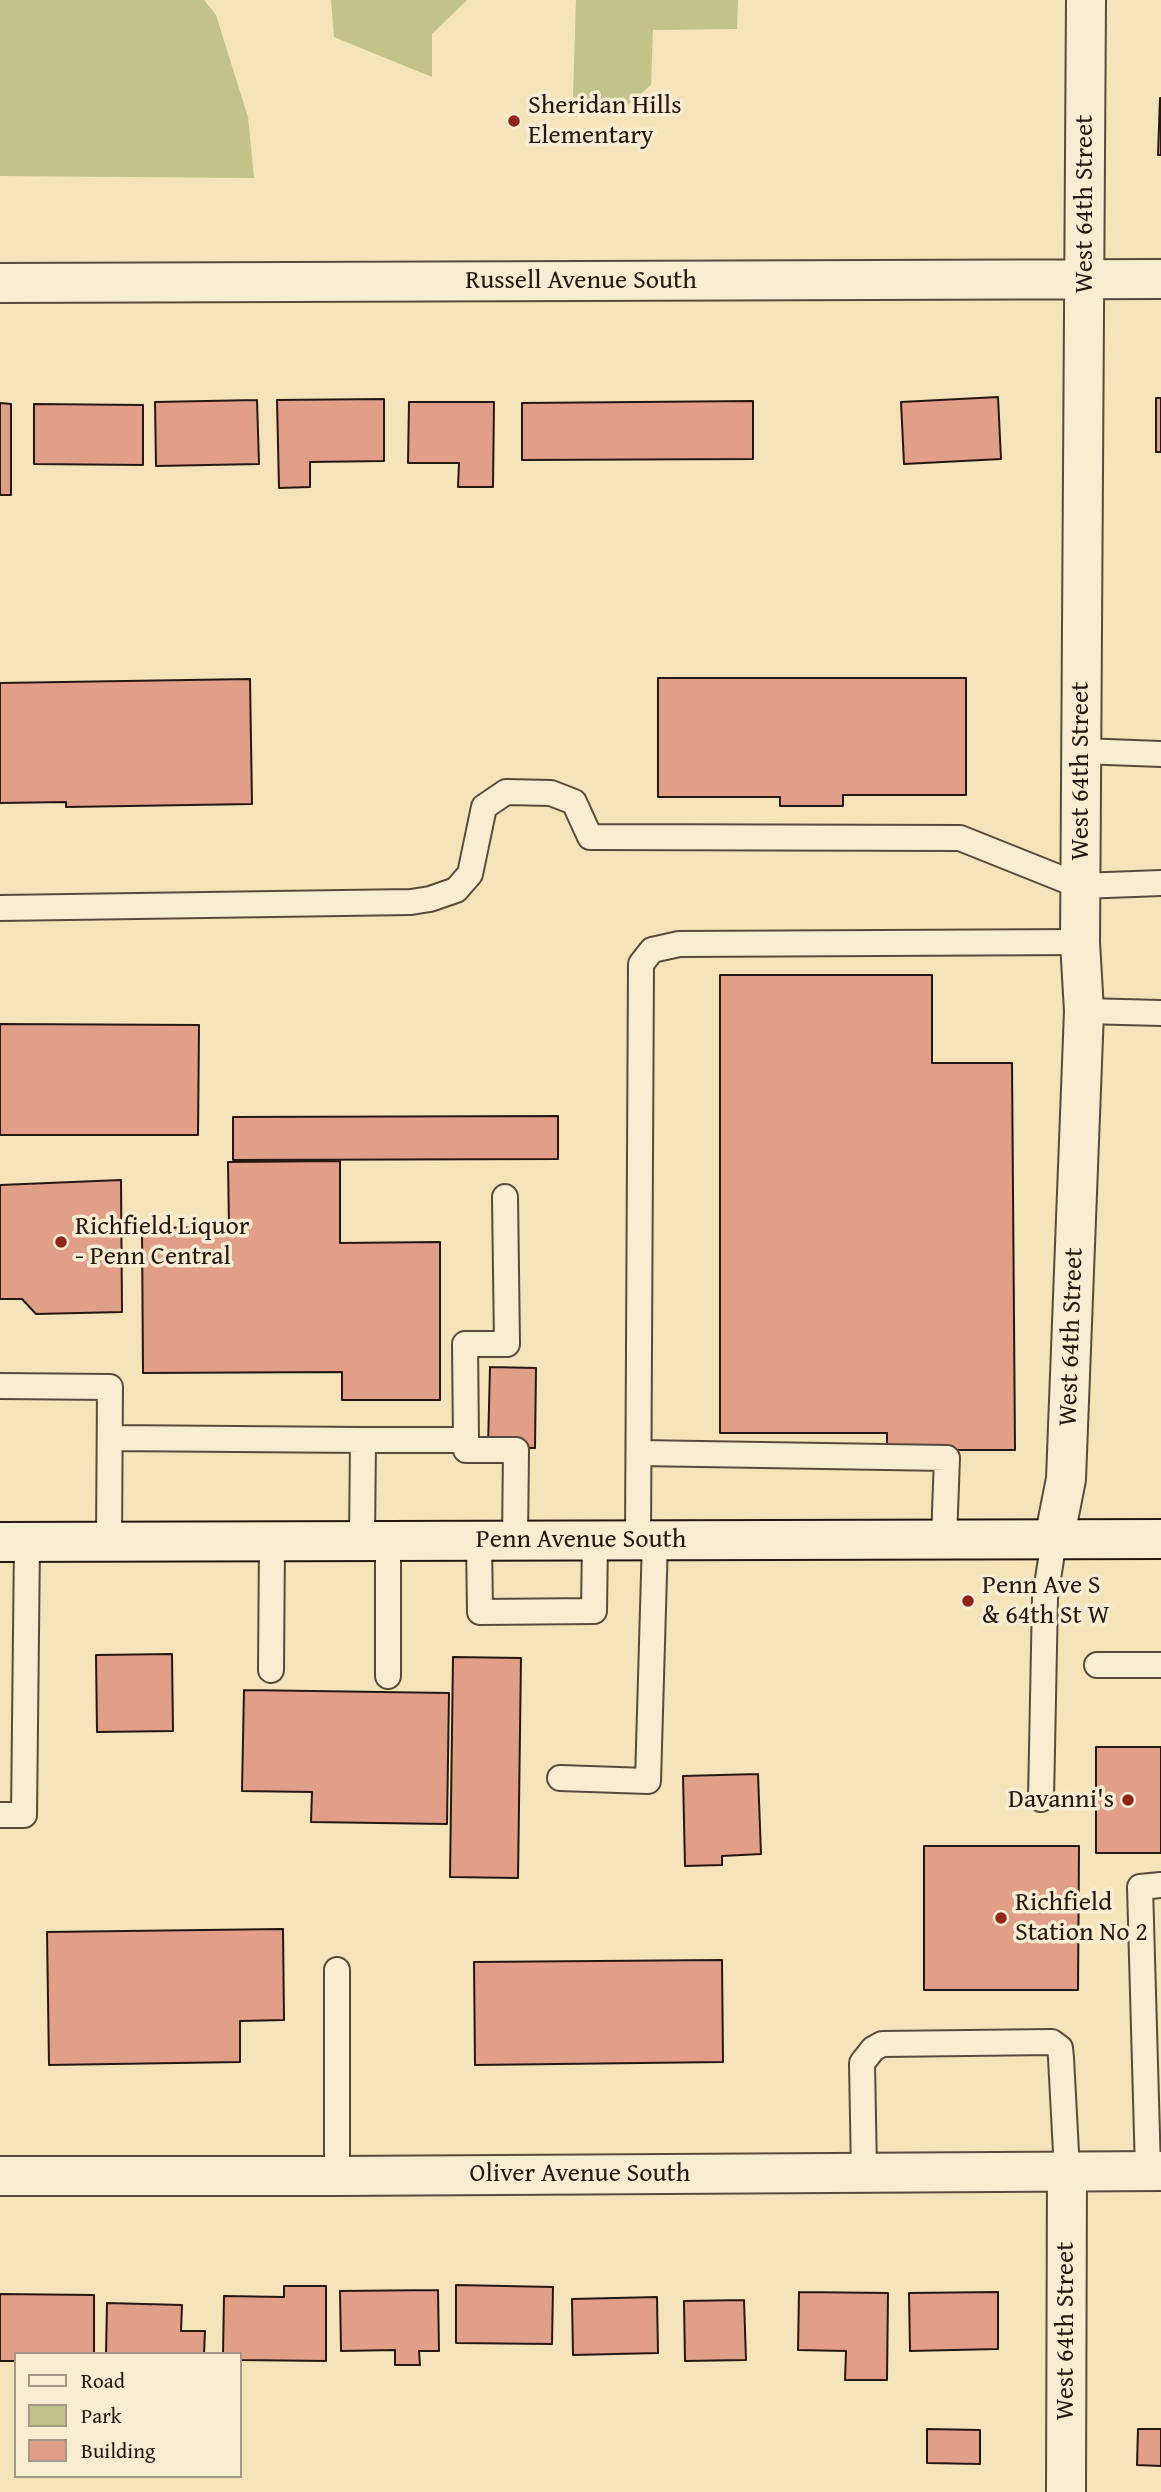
<!DOCTYPE html>
<style>
body{margin:0}
#map{position:relative;width:1161px;height:2492px;overflow:hidden;background:#f5e3b9;font-family:"Gentium Book Plus",serif}
canvas{display:block}
.legend{position:absolute;left:14px;top:2352px;width:228px;height:126px;box-sizing:border-box;background:#f8edd2;border:2px solid #a49785;margin:0;padding:9px 12px;list-style:none;font-size:21px;color:#271711}
.legend li{display:flex;align-items:center;gap:14px;height:35px}
.legend b{width:35px;border:2px solid #a49785}
</style>
<div id="map">
<canvas width="1161" height="2492"></canvas>
<ul class="legend">
<li><b style="height:9px;background:#f8edd2"></b>Road</li>
<li><b style="height:19px;background:#c2c28b"></b>Park</li>
<li><b style="height:19px;background:#e19f87"></b>Building</li>
</ul>
</div>
<script>
const g = document.querySelector('canvas').getContext('2d');
g.lineJoin = 'round';
function paint(path, color) { g.fillStyle = color; g.fill(path, 'evenodd'); }
const toPath = rows => new Path2D(rows.map(r => 'M' + r).join(''));
function trace(path, color, width, dash) { g.strokeStyle = color; g.lineWidth = width; g.lineCap = dash ? 'butt' : 'round'; g.setLineDash(dash || []); g.stroke(path); }
function drawText(font, color, halo, rows, align = 'center') {
  g.font = font + ' "Gentium Book Plus",serif'; g.lineWidth = 7; g.setLineDash([]); g.textBaseline = 'middle'; g.strokeStyle = halo; g.fillStyle = color; for (const [text, x, y, turn = 0] of rows) {
    g.save(); g.translate(x, y); g.rotate((+turn || 0) * Math.PI / 180); g.textAlign = isNaN(turn) ? turn : align; if (halo) g.strokeText(text, 0, 0); g.fillText(text, 0, 0); g.restore();
  }
}
const green = toPath([
 [0,0,204,0,216,15,248,117,254,178,0,176],
 [331,0,467,0,432,34,432,77,334,37],
 [576,0,738,0,737,29,653,30,651,85,616,115,585,114,573,97]
]);
const building = toPath([
 [1160,98,1161,98,1161,155,1158,155,1160,98],
 [998,397,1001,459,904,464,901,402,998,397],
 [1156,398,1161,398,1161,452,1156,452,1156,398],
 [384,399,384,461,310,462,310,487,279,488,277,400,384,399],
 [257,400,259,464,156,466,155,402,257,400],
 [753,401,753,459,522,460,522,403,753,401],
 [409,402,494,402,493,487,458,487,459,463,408,463,409,402],
 [0,403,11,404,11,495,0,495,0,403],
 [34,404,143,405,143,465,34,464,34,404],
 [658,678,966,678,966,795,843,795,843,806,780,806,780,797,658,797,658,678],
 [250,679,252,804,66,807,66,802,0,803,0,683,250,679],
 [720,975,932,975,932,1063,1012,1063,1015,1450,887,1450,887,1433,720,1433,720,975],
 [0,1024,199,1025,198,1135,0,1135,0,1024],
 [558,1116,558,1159,233,1160,233,1117,558,1116],
 [340,1161,340,1243,440,1242,440,1400,342,1400,342,1372,143,1373,142,1228,229,1227,228,1162,340,1161],
 [121,1180,122,1312,36,1314,22,1299,0,1299,0,1185,121,1180],
 [490,1367,536,1368,535,1448,488,1447,490,1367],
 [172,1654,173,1731,97,1732,96,1655,172,1654],
 [453,1657,521,1658,518,1878,450,1877,453,1657],
 [244,1690,449,1693,447,1824,311,1822,312,1792,242,1791,244,1690],
 [1096,1747,1161,1747,1161,1853,1096,1853,1096,1747],
 [758,1774,761,1854,722,1856,722,1865,685,1866,683,1776,758,1774],
 [924,1846,1079,1846,1078,1990,924,1990,924,1846],
 [283,1929,284,2020,240,2021,240,2062,49,2065,47,1932,283,1929],
 [722,1960,723,2062,475,2065,474,1962,722,1960],
 [456,2285,553,2287,552,2344,456,2343,456,2285],
 [284,2286,326,2286,326,2361,240,2360,240,2354,223,2354,224,2296,284,2297,284,2286],
 [438,2290,439,2351,419,2351,420,2365,395,2365,395,2350,341,2351,340,2291,438,2290],
 [799,2292,888,2293,887,2380,845,2380,846,2351,798,2350,799,2292],
 [998,2292,998,2349,910,2351,909,2293,998,2292],
 [0,2294,94,2295,94,2354,16,2354,16,2361,0,2361,0,2294],
 [657,2297,658,2353,573,2355,572,2299,657,2297],
 [744,2300,746,2360,685,2361,684,2301,744,2300],
 [107,2303,182,2305,181,2331,205,2331,204,2354,106,2354,107,2303],
 [927,2429,980,2430,980,2464,927,2463,927,2429],
 [1138,2429,1161,2429,1161,2466,1137,2465,1138,2429]
]);
const service = toPath([
 [1081,751,1161,754],
 [0,908,411,902,430,899,456,890,470,874,484,807,506,792,551,793,574,802,590,837,960,838,1080,886,1161,883],
 [1084,1011,1161,1013],
 [0,1386,110,1387,109,1541],
 [110,1438,363,1440,362,1541],
 [363,1440,466,1440,466,1450,516,1450,515,1540],
 [466,1440,465,1344,507,1344,505,1197],
 [639,1453,947,1458,944,1539],
 [479,1540,480,1612,594,1611,595,1540],
 [638,1540,641,964,652,950,679,944,1080,942],
 [1097,1665,1161,1665],
 [271,1670,272,1541],
 [388,1676,388,1541],
 [560,1778,648,1781,655,1540],
 [1041,1799,1045,1598,1054,1540],
 [0,1815,24,1815,27,1542],
 [337,1970,337,2176],
 [1148,2170,1140,1887,1161,1885],
 [864,2172,862,2063,873,2049,882,2044,1052,2042,1060,2048,1061,2058,1067,2171]
]);
const minor = toPath([
 [0,283,1161,279],
 [1054,1540,1066,1479,1084,1011,1080,942,1086,0],
 [0,2176,337,2176,1161,2171],
 [1066,2492,1067,2171]
]);
const secondary = toPath([
 [0,1542,1161,1539]
]);
const markers = [
 [514,121,7,"#8f2418"],
 [61,1242,7,"#8f2418"],
 [968,1601,7,"#8f2418"],
 [1128,1800,7,"#8f2418"],
 [1001,1918,7,"#8f2418"]
];
const poiNames = [
 ["Sheridan Hills",528,106],
 ["Elementary",528,136],
 ["Richfield Liquor",75,1227],
 ["- Penn Central",75,1257],
 ["Penn Ave S",982,1586],
 ["& 64th St W",982,1616],
 ["Davanni's",1114,1800,"right"],
 ["Richfield",1015,1903],
 ["Station No 2",1015,1933]
];
const streetNames = [
 ["West 64th Street",1085,204,-90],
 ["Russell Avenue South",581,281],
 ["West 64th Street",1081,771,-90],
 ["West 64th Street",1072,1337,-88],
 ["Penn Avenue South",581,1540],
 ["Oliver Avenue South",580,2174],
 ["West 64th Street",1066,2331,-90]
];
paint(green, '#c2c28b');
paint(building, '#e19f87');
trace(building, '#271711', 2);
trace(service, '#5a4a3b', 28);
trace(minor, '#5a4a3b', 42);
trace(secondary, '#271711', 42);
trace(service, '#f8edd2', 24);
trace(minor, '#f8edd2', 38);
trace(secondary, '#f8edd2', 38);
for (const [x, y, r, color] of markers) { const dot = new Path2D(); dot.arc(x, y, r, 0, 2 * Math.PI); g.fillStyle = color; g.fill(dot); trace(dot, '#f8edd2', 2.5); }
drawText('26px', '#271711', '#f8edd2', poiNames, 'left');
drawText('26px', '#271711', '#f8edd2', streetNames);
</script>
